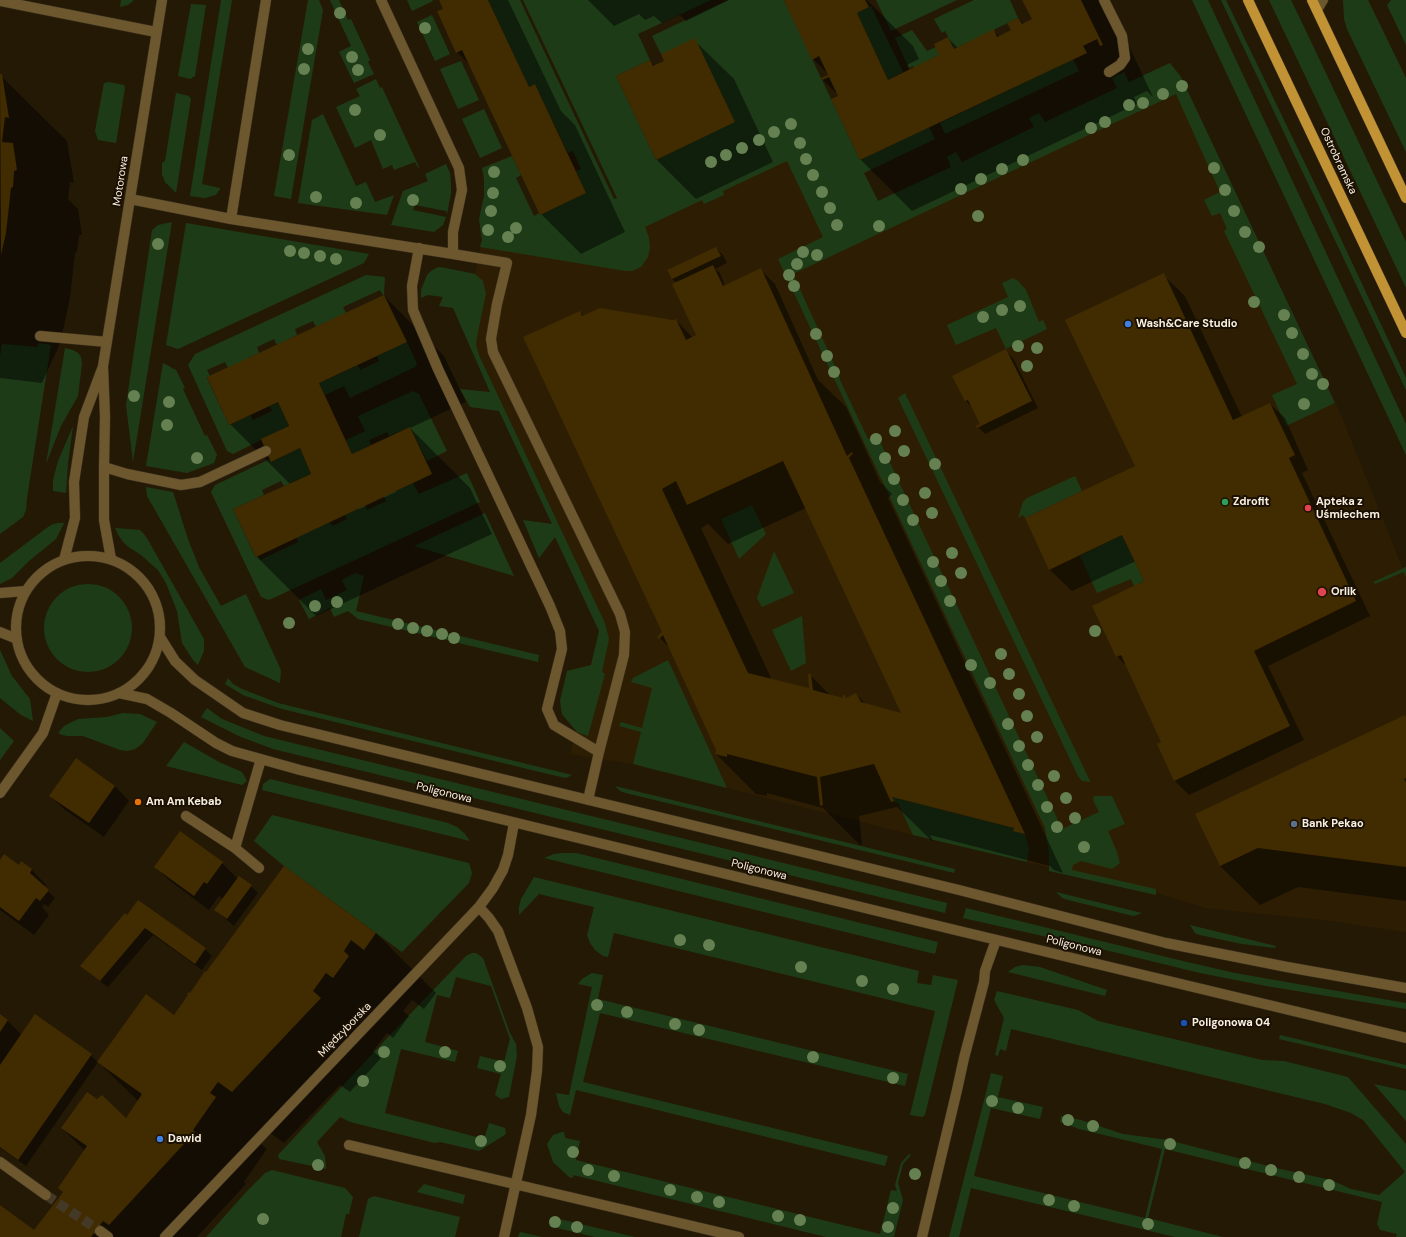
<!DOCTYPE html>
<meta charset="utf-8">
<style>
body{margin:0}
canvas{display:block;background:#241905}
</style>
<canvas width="1406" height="1237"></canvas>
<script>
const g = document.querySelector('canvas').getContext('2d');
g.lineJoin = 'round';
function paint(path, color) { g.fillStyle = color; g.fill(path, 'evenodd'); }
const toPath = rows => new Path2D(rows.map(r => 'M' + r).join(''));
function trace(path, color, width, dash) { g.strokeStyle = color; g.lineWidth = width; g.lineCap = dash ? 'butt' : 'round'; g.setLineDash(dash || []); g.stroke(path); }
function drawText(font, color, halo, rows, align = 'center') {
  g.font = font + ' "DM Sans",sans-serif'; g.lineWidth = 4; g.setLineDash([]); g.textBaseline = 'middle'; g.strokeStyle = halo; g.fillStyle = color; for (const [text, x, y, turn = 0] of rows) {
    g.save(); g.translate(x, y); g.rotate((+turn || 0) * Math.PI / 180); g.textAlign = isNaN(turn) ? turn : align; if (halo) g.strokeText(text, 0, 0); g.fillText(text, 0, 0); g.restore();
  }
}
const built = toPath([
 [1181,77,1340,413,1406,577,1406,932,1324,920,1206,908,1157,893,913,835,633,764,570,754,605,623,438,267,475,274,482,240,614,200,796,114,849,229]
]);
const green = toPath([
 [121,0,134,0,128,5,120,7],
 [221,0,232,0,202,184,220,188,220,189,216,195,205,198,190,196],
 [308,0,319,0,323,10,291,199,274,196],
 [330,0,339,0,348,20,351,19,370,60,368,62,374,74,354,83,339,52,351,46],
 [407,0,432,0,433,1,412,11],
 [488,0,520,0,614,199,617,198,523,0,711,0,638,34,650,60,616,76,656,160,734,122,661,54,652,36,728,0,784,0,860,160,929,127,935,139,864,173,878,201,951,167,947,157,956,152,962,162,1034,127,1029,118,1039,113,1045,122,1117,88,1112,78,1124,72,1129,82,1170,63,1181,77,1335,403,1286,426,1272,395,1297,384,1224,231,1227,229,1220,213,1212,216,1204,200,1220,192,1176,94,793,274,839,375,840,380,868,439,877,435,1062,829,1099,812,1093,800,1094,796,1112,796,1125,824,1108,831,1117,852,1120,863,1112,869,1081,861,1073,865,1072,870,1156,889,1156,895,1049,871,1049,854,1045,828,778,259,823,237,787,161,723,191,724,195,704,204,702,200,645,227,649,238,650,248,648,257,641,267,632,271,625,271,480,247,482,240,479,219,484,196,484,179,482,168,512,156,521,175,516,178,534,216,539,213,540,215,586,193,576,171,581,169,573,151,568,153,535,84,529,87],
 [876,0,957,0,891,31],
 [974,0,1010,0,1018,18,954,49,945,31,942,33,934,19],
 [1192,0,1208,0,1406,424,1406,455],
 [1221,0,1226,0,1326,207,1406,378,1406,390],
 [1269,0,1291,0,1305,29,1406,242,1406,288],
 [1343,0,1368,0,1406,78,1406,152,1347,29,1344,19],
 [1391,0,1406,0,1406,45,1387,5],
 [191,4,206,5,195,76,190,79,178,76],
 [871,6,903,72,888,80,857,13],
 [432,15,450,54,435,61,417,22],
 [912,30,927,51,936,47,939,55,914,68,913,66,909,68,895,38],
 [1073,59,1079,71,945,134,940,123],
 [461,61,479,100,458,109,440,69],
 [376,79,380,88,382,87,419,167,418,168,415,162,394,170,392,165,383,169,371,140,355,148,336,107,360,96,356,89],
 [109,82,124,85,125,88,116,143,98,140,95,131,104,83],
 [176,93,189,96,191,99,176,193,165,182,162,174,162,163,165,161],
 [484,109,502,148,480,158,462,119],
 [323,114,356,186,366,182,375,202,394,195,387,215,298,203,312,120],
 [446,164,450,173,451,183,451,193,447,214,446,211,415,205,413,210,446,217,443,225,434,232,391,225,403,191,428,181,425,174],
 [172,222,148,369,133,462,126,405,152,230,158,225],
 [186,223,369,254,364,263,178,349,166,345],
 [438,267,446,268,475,274,483,281,486,293,477,337,476,345,479,355,605,623,609,639,602,672,605,674,588,736,577,732,566,719,562,714,560,701,567,671,591,665,599,631,555,537,539,558,523,520,552,524,499,411,470,407,460,389,490,392,453,308,439,306,443,297,428,295,421,298,421,290,427,275,431,271],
 [366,275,385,277,384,295,383,295,380,290,343,307,346,313,316,327,313,321,295,329,297,335,277,345,274,339,257,347,259,353,228,368,225,362,207,370,210,376,207,378,229,425,250,415,253,420,272,411,270,406,278,402,289,426,233,454,227,451,188,365,195,354],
 [1013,278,1018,281,1026,290,1039,322,1043,320,1047,329,1006,349,996,328,956,345,947,325,1008,297,1002,283],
 [407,342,417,364,415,367,350,398,344,386,325,395,319,383,358,365,360,370,379,361,377,356],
 [39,343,51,345,27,498,26,510,23,517,0,534,0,356,2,344,37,347],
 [65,348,73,350,78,353,81,357,82,364,78,396,61,426,46,464],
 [163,363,176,370,185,388,183,389,205,436,207,435,217,455,214,463,187,473,146,466],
 [413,391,419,394,447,451,427,461,410,427,389,436,387,432,369,440,371,445,352,454,346,440,365,431,358,416],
 [905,393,1090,781,1091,782,1082,781,1078,776,898,398],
 [73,426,68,463,66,493,53,491,53,480,58,461],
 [300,448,311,474,284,486,281,481,262,490,264,495,233,509,255,556,258,556,260,560,298,542,296,537,330,522,332,526,347,519,345,515,365,505,367,510,386,501,384,496,413,483,419,494,467,473,480,502,269,600,261,597,211,492,215,485,270,459,272,462],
 [1075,476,1082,491,1025,518,1023,515,1018,518,1023,502,1027,498],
 [146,487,173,492,188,539,199,567,221,606,246,594,281,670,280,683,245,667,147,496],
 [752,505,766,534,739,559,721,519],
 [485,513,514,576,414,546],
 [59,523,64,523,56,539,29,561,12,578,0,584,0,563,48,527,53,524],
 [115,528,140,530,144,534,148,540,204,639,204,651,198,665,193,660,182,643,177,611,166,583,158,570,150,563,141,555,130,548,124,543,119,536],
 [1122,535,1144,581,1134,586,1131,579,1097,593,1080,556],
 [774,551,794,593,762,607,757,598],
 [1406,567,1406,577,1404,572,1375,584,1373,582],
 [355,573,364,576,356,611,539,655,538,662,358,619,348,611,334,617,330,608,309,619,299,600,321,589,326,600,347,590,342,580],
 '44 628a44 44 0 1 1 88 0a44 44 0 1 1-88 0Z',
 [802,616,806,663,791,671,772,630],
 [0,650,12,676,30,699,33,721,21,715,0,698],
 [668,660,727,788,633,764,641,732,619,726,621,722,642,728,652,688,631,682,633,678],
 [228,678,233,684,242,689,278,703,572,775,566,778,548,774,282,709,243,695,225,684],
 [207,708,222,719,264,736,947,903,945,913,273,749,241,737,201,717],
 [123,713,140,714,157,722,143,743,135,749,128,751,120,750,83,736,67,736,62,735,58,733,64,726,78,719,107,717],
 [0,728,14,741,0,760],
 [184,742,219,762,242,772,247,781,242,785,166,766],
 [270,779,448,823,457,827,465,834,470,841,262,790,263,784],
 [615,786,955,869,954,873,626,793,620,791],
 [892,797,1014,828,1025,834,1029,849,1027,862,913,835,898,803,893,801],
 [272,815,469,863,472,873,469,883,402,952,284,866,254,841],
 [562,853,576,853,938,942,935,954,544,858,554,854],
 [534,877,919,971,917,983,931,985,933,975,958,980,925,1115,922,1117,910,1115,935,1011,614,933,608,957,603,956,595,950,590,943,587,935,594,907,539,894,519,915,519,907,521,899],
 [1056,892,1142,913,1134,916,1129,915,1068,900,1062,898],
 [966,908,1187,962,1235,973,1406,1003,1406,1009,1266,986,1200,973,1118,953,963,918],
 [1190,925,1276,946,1275,948,1242,944,1200,935,1195,933],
 [472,953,476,953,483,958,510,1033,516,1044,517,1056,509,1097,501,1099,495,1095,501,1074,477,1068,480,1056,504,1062,510,1039,491,986,456,977,450,998,437,995,425,1042,458,1051,455,1062,401,1049,385,1113,484,1139,489,1123,505,1128,506,1134,479,1151,440,1142,435,1143,350,1122,340,1117,317,1142,325,1156,326,1169,279,1159,278,1155,391,1034,466,956],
 [1023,965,1040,967,1107,990,1105,996,1008,972,1015,967],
 [592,973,603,975,598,999,908,1074,905,1086,600,1013,583,1082,888,1156,885,1166,576,1090,570,1115,563,1112,559,1106,556,1093,569,1095,592,987,578,984,582,979],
 [997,991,1078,1010,1098,1021,1262,1060,1284,1061,1348,1077,1406,1144,1406,1237,1396,1237,1397,1234,1380,1230,1377,1224,1382,1202,1165,1149,1148,1218,1223,1237,1175,1237,971,1188,959,1237,949,1237,991,1073,1003,1076,998,1097,1043,1107,1040,1119,991,1108,974,1176,1145,1218,1162,1149,1079,1129,1060,1122,1061,1116,1081,1120,1123,1134,1168,1140,1276,1168,1331,1180,1351,1189,1379,1195,1405,1172,1363,1120,1351,1113,1325,1104,1011,1029,1006,1051,1000,1049,998,1056,995,1055,1004,1018,994,1000],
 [1280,1035,1406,1065,1406,1069,1279,1039],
 [1374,1084,1406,1091,1406,1121],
 [562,1132,564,1132,565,1138,580,1141,576,1160,880,1234,891,1190,897,1191,895,1185,901,1163,909,1154,911,1155,903,1164,898,1183,903,1200,894,1237,826,1237,573,1175,573,1178,569,1177,553,1162,547,1144,553,1135],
 [272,1170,345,1188,353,1197,349,1214,346,1214,341,1237,206,1237,248,1190,265,1173],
 [424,1184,465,1195,463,1204,417,1192],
 [374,1196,460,1217,455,1237,359,1237,368,1199],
 [551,1217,635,1237,595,1237,549,1226],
 [520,1232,542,1237,518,1237]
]);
const shadow = toPath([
 [440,0,508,0,561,111,575,125,625,232,581,254,541,214,470,65,457,52,444,9],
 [588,0,729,0,686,21,680,15,662,23,654,16,645,20,639,14,614,26],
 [785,0,867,0,913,46,919,59,907,65,910,70,941,56,948,38,958,48,994,31,1000,37,1012,31,1018,19,1024,24,1033,20,1023,0,1099,0,1106,15,1122,31,1153,97,1147,91,1134,97,1137,104,912,211,861,160,832,99,839,96,822,79,829,75,813,59],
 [694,40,734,79,773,162,696,199,656,159,650,61,655,66,666,61],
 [0,75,67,141,74,183,70,182,68,199,78,209,82,235,79,235,77,252,75,253,70,298,64,326,58,348,42,383,0,378],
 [716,248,723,255,727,263,715,269,720,273,725,286,760,269,775,284,818,380,846,407,880,482,892,494,888,498,1063,873,1054,870,1050,866,930,835,933,841,932,841,897,807,859,816,862,845,860,845,823,808,767,793,767,796,756,794,716,754,717,750,672,650,659,637,663,633,579,312,584,316,676,320,693,338,698,336,677,283,672,279],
 [806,508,903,714,867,705,856,694,847,698,844,696,845,700,831,696,810,675,810,690,772,680,701,528,708,524,728,544],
 [1163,275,1185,296,1242,417,1270,404,1285,418,1308,470,1302,473,1370,616,1268,666,1304,740,1189,795,1175,781,1158,744,1163,742,1126,663,1124,664,1117,656,1145,581,1136,561,1072,591,1050,570,1026,519,1136,467],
 [384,296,444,356,466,402,410,428,470,488,492,534,316,616,256,556,290,484,230,424],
 [395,490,396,492,359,509,358,508],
 [1006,351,1013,358,1038,408,985,434,978,427,982,425,973,408,966,401],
 [1406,718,1406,901,1298,887,1260,905,1220,866],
 [115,786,129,801,104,837,65,810,50,796],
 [180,832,222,863,238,879,251,886,258,893,234,926,215,910,223,899,219,896,209,910,170,881,156,867],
 [0,862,19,866,21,863,32,870,46,885,44,887,55,898,48,907,44,904,42,907,49,915,34,935,0,910],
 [284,867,376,933,436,993,424,1009,412,1000,403,1011,409,1016,393,1038,387,1033,373,1051,381,1058,350,1092,340,1085,284,1143,270,1133,261,1144,267,1149,244,1182,246,1184,197,1237,0,1237,0,1205,6,1210,34,1231,63,1192,59,1188,85,1151,62,1128,126,1119,138,1101,98,1062,26,1166,0,1148,0,1015,8,1021,22,1035,91,1055,98,1062,174,1016,190,994,211,977],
 [125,914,205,949,212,956,202,970,153,935,108,987,89,973,82,966]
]);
const building = toPath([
 [439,0,488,0,529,87,535,84,586,193,540,215,462,50,456,53,437,11,443,9],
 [784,0,865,0,869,7,857,13,888,80,939,55,934,44,948,37,954,49,994,29,997,37,1011,30,1007,23,1018,18,1022,24,1032,19,1022,0,1081,0,1103,45,1100,46,1097,39,1083,46,1087,53,860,160,831,99,838,96,829,77,822,80,821,78,828,75,819,56,812,60],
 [695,38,735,122,656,160,616,76,650,60,653,66,664,61,661,54],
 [0,74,2,74,9,118,5,117,2,142,13,143,17,170,14,171,13,187,11,188,6,233,1,255],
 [716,247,721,256,672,279,667,270],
 [713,265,723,286,761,268,847,456,852,452,853,453,849,458,1025,834,1013,831,1014,828,892,797,894,801,891,802,874,764,820,777,823,805,820,806,817,777,727,754,727,757,715,754,716,750,663,635,659,639,657,637,662,632,523,337,580,311,582,316,600,308,673,320,676,319,686,340,696,335,672,284],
 [783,461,901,713,861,702,856,693,846,698,844,694,842,696,843,698,813,690,811,674,808,674,809,688,748,673,662,489,676,481,687,505],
 [1164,273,1233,420,1270,403,1295,455,1289,458,1356,601,1254,651,1290,726,1174,781,1157,744,1161,742,1121,655,1116,657,1092,606,1144,581,1122,535,1049,570,1025,518,1135,466,1065,320],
 [384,295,407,342,319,383,352,454,410,427,432,474,256,557,233,509,311,474,300,448,271,462,266,451,261,439,289,426,278,402,229,425,207,377],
 [1006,349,1032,401,977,428,976,426,980,424,968,400,965,401,952,376],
 [1405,715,1406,718,1406,778,1404,779,1406,782,1406,867,1258,848,1220,866,1195,814],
 [76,758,115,786,89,823,49,796],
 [180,831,223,862,207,884,204,882,194,896,154,867],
 [4,854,19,865,21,861,32,869,30,873,49,890,40,901,36,898,19,921,0,907,0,860],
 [284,866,376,933,364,950,351,940,344,951,349,956,333,978,326,973,313,991,321,998,232,1092,218,1082,210,1093,216,1097,193,1130,195,1132,109,1225,103,1221,91,1237,0,1237,0,1205,34,1230,63,1192,58,1188,87,1146,61,1128,87,1092,97,1099,102,1095,126,1118,142,1094,97,1062,146,994,174,1015,188,995,187,994,189,992,190,993,205,971,206,972],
 [239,876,252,885,227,919,214,910],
 [138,900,206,948,195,964,145,928,100,981,80,966,125,913,127,915],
 [0,1014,8,1020,0,1032],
 [35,1014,92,1054,18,1160,0,1147,0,1065]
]);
const minorTunnel = toPath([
 [46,1195,100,1231]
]);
const minor = toPath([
 [381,0,459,168,462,190,453,232,453,254],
 [1104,0,1122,36,1125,58,1120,65,1109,72],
 [0,1,156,32],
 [1317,10,1323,0],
 [130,199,231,219,453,254,507,263,497,304,491,339,493,352,620,614,625,632,624,655,599,752],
 [231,219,266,0],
 [419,248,412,286,413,310,438,369,550,606,560,631,562,649,547,709,554,725,599,752,588,800],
 [40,336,107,342],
 [104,467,127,474,181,485,200,482,266,451],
 '16 628a72 72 0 1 1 144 0a72 72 0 1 1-144 0Z',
 [111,559,104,520,104,467,105,417,103,366,162,0],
 [64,560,75,518,74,482,84,417,102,369],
 [0,593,26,591],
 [0,632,17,639],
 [160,637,175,661,195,680,243,713,280,725,959,890,1166,943,1287,967,1406,988],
 [119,693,147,699,171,713,216,743,232,751,300,770,951,929,1406,1038],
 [0,793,43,733,57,693],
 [186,816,235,848,261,759],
 [235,848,259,868],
 [479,907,489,918,498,931,527,1008,538,1047,537,1071,531,1115,504,1237],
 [349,1145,739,1237],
 [0,1162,46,1195],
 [100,1231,108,1237],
 [165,1237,479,907,493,888,503,870,508,855,514,823],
 [922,1237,957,1090,964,1058,984,982,985,971,996,940]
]);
const major = toPath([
 [1248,0,1406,333],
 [1312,0,1406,198]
]);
const trees = [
 [340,13],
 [425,28],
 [308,49],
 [352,57],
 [304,69],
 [358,70],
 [1182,86],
 [1163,94],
 [1143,103],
 [1129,105],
 [355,110],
 [1105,122],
 [791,124],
 [1091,128],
 [774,132],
 [380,135],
 [759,140],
 [800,143],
 [742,148],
 [289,155],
 [726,155],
 [806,159],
 [1023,160],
 [711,162],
 [1214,168],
 [1002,169],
 [494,172],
 [813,175],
 [981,179],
 [961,189],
 [1225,190],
 [822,192],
 [493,193],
 [316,197],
 [413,200],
 [356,203],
 [830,208],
 [491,211],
 [1234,211],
 [978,216],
 [837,225],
 [879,226],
 [516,228],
 [488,230],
 [1245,232],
 [508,237],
 [158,244],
 [1259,247],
 [290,251],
 [803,252],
 [304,253],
 [817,255],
 [320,256],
 [336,259],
 [797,264],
 [789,275],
 [794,286],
 [1254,302],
 [1020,306],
 [1002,310],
 [1284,315],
 [983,317],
 [1292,333],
 [816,334],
 [1018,346],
 [1037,348],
 [1303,354],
 [827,356],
 [1027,366],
 [834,372],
 [1312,374],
 [1323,384],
 [134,396],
 [169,402],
 [1304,404],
 [167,425],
 [895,431],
 [876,439],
 [904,451],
 [197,458],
 [885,458],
 [935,464],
 [894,479],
 [925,493],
 [903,500],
 [932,513],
 [913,520],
 [952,553],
 [933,562],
 [961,573],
 [941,581],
 [950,601],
 [337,602],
 [315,606],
 [289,623],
 [398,624],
 [413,628],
 [427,631],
 [1095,631],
 [442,634],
 [454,638],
 [1001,654],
 [971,665],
 [1009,674],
 [990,683],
 [1019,694],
 [1027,716],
 [1008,724],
 [1037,737],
 [1019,746],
 [1028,765],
 [1054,776],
 [1038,785],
 [1066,798],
 [1047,807],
 [1075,818],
 [1057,827],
 [1084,847],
 [680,940],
 [709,945],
 [801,967],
 [862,981],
 [893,989],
 [597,1005],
 [627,1012],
 [675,1024],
 [699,1030],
 [384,1052],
 [445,1052],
 [813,1057],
 [500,1066],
 [893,1078],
 [363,1081],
 [992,1101],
 [1018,1108],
 [1068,1120],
 [1093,1126],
 [481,1141],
 [1170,1144],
 [573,1152],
 [1245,1163],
 [318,1165],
 [588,1170],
 [1271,1170],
 [915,1174],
 [614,1176],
 [1299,1177],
 [1329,1185],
 [670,1190],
 [697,1197],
 [1049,1200],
 [719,1202],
 [1074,1206],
 [893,1208],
 [778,1216],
 [263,1219],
 [800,1220],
 [555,1222],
 [1148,1224],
 [577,1227],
 [888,1227]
];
const markers = [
 [1128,324,4,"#3f7fe0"],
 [1225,502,4,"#2e9e5b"],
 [1308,508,4,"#e0444e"],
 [1322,592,5,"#e0444e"],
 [138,802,4,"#e8710a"],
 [1294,824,4,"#5c6f8a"],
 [1184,1023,4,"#1a4fb4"],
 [160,1139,4,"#3f7fe0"]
];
const streetNames = [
 ["Ostrobramska",1338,161,65],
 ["Motorowa",121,181,-81],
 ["Poligonowa",444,793,14],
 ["Poligonowa",759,870,14],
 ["Poligonowa",1074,946,14],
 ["Międzyborska",345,1030,-46]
];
const poiNames = [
 ["Wash&Care Studio",1136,324],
 ["Zdrofit",1233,502],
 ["Apteka z",1316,502],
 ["Uśmiechem",1316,515],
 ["Orlik",1331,592],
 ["Am Am Kebab",146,802],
 ["Bank Pekao",1302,824],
 ["Poligonowa 04",1192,1023],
 ["Dawid",168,1139]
];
paint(built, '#2d1e03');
paint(green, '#1e3b17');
paint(shadow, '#0007');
paint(building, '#412b00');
trace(minorTunnel, '#443926', 10, [10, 5]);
trace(minor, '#3d3320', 11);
trace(major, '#3d3320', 11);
trace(minor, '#6d572e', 10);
trace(major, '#c29334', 10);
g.fillStyle = '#668151';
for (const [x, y] of trees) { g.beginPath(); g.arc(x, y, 6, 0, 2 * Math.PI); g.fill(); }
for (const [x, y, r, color] of markers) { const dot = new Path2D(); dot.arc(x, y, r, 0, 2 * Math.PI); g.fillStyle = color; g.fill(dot); trace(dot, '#1b1000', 1.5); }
drawText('11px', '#f8f0e4', '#1b1000', streetNames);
drawText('bold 11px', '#f8f0e4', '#1b1000', poiNames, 'left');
</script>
